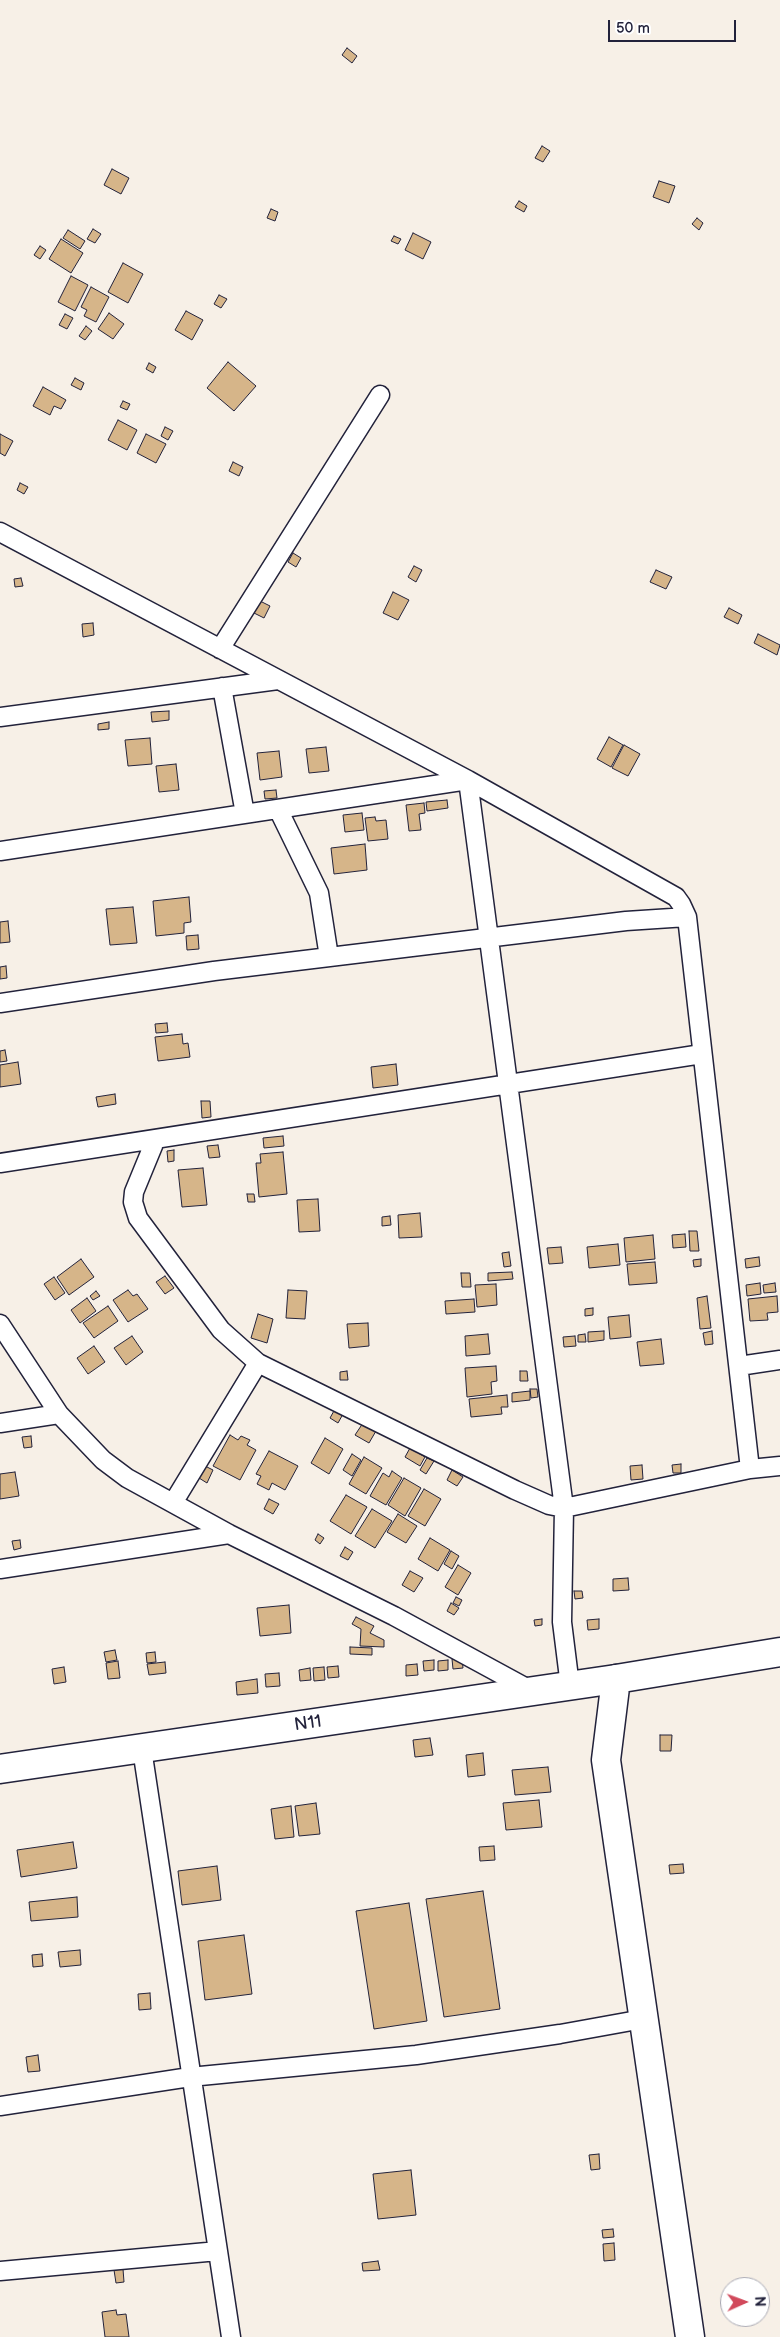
<!DOCTYPE html>
<style>
body{margin:0}
#map{position:relative;width:780px;height:2337px;overflow:hidden;background:#f7f0e7;font-family:"Balsamiq Sans",sans-serif}
canvas{display:block}
.north{position:absolute;left:720px;top:2277px;width:50px;height:50px;box-sizing:border-box;background:#fff;border:1px solid #a7a7b1;border-radius:50%;rotate:88deg;font-size:14px;font-weight:700;line-height:20px;text-align:center;color:#22223b}
.north::after{content:'';display:block;margin:auto;width:18px;height:22px;background:#d1495b;clip-path:polygon(50% 0,100% 100%,50% 72%,0 100%)}
.scale{position:absolute;left:608px;top:20px;width:128px;height:22px;box-sizing:border-box;border:2px solid #22223b;border-top:0;padding-left:6px;font-size:15px;line-height:18px;white-space:nowrap;color:#22223b;-webkit-text-stroke:4px #fff;paint-order:stroke}
</style>
<div id="map">
<canvas width="780" height="2337"></canvas>
<div class="north">N</div>
<div class="scale">50 m</div>
</div>
<script>
const g = document.querySelector('canvas').getContext('2d');
g.lineJoin = 'round';
function paint(path, color) { g.fillStyle = color; g.fill(path, 'evenodd'); }
const toPath = rows => new Path2D(rows.map(r => 'M' + r).join(''));
function trace(path, color, width, dash) { g.strokeStyle = color; g.lineWidth = width; g.lineCap = dash ? 'butt' : 'round'; g.setLineDash(dash || []); g.stroke(path); }
function drawText(font, color, halo, rows, align = 'center') {
  g.font = font + ' "Balsamiq Sans",sans-serif'; g.lineWidth = 4; g.setLineDash([]); g.textBaseline = 'middle'; g.strokeStyle = halo; g.fillStyle = color; for (const [text, x, y, turn = 0] of rows) {
    g.save(); g.translate(x, y); g.rotate((+turn || 0) * Math.PI / 180); g.textAlign = isNaN(turn) ? turn : align; if (halo) g.strokeText(text, 0, 0); g.fillText(text, 0, 0); g.restore();
  }
}
const building = toPath([
 [347,48,357,56,352,63,342,55,347,48],
 [542,146,550,151,543,162,535,158,542,146],
 [112,169,129,178,121,194,104,185,112,169],
 [659,181,675,186,669,203,653,197,659,181],
 [519,201,527,206,524,212,515,207,519,201],
 [271,209,278,212,275,221,267,218,271,209],
 [697,218,703,223,699,230,692,224,697,218],
 [93,229,101,234,95,243,87,239,93,229],
 [68,230,85,241,80,249,63,238,68,230],
 [413,233,431,242,423,259,405,250,413,233],
 [394,236,401,239,398,244,391,241,394,236],
 [61,239,83,253,71,273,49,259,61,239],
 [40,246,46,250,40,259,34,255,40,246],
 [123,263,143,274,128,303,108,292,123,263],
 [71,276,88,285,75,311,58,302,71,276],
 [91,287,109,297,96,322,84,316,87,310,81,307,91,287],
 [219,295,227,299,221,308,214,304,219,295],
 [186,311,203,320,192,340,175,330,186,311],
 [109,313,124,324,113,339,98,329,109,313],
 [65,314,73,318,67,329,59,325,65,314],
 [86,326,92,331,85,340,79,336,86,326],
 [228,362,256,386,234,411,207,388,228,362],
 [149,363,156,367,153,373,146,369,149,363],
 [75,378,84,383,81,390,71,385,75,378],
 [43,387,66,400,61,409,54,406,50,415,33,406,43,387],
 [123,401,130,404,127,410,120,407,123,401],
 [118,420,137,430,127,450,108,440,118,420],
 [165,427,173,431,168,440,161,436,165,427],
 [0,434,13,441,5,456,0,453,0,434],
 [146,434,166,444,156,463,137,453,146,434],
 [233,462,243,467,239,476,229,471,233,462],
 [20,483,28,487,24,494,17,490,20,483],
 [293,553,301,558,296,567,288,562,293,553],
 [414,566,422,570,416,582,408,577,414,566],
 [656,570,672,577,666,589,650,582,656,570],
 [21,578,23,586,15,587,14,579,21,578],
 [393,592,409,600,398,620,383,613,393,592],
 [258,600,270,606,264,618,252,612,258,600],
 [729,608,742,615,738,624,724,617,729,608],
 [93,623,94,635,83,637,82,624,93,623],
 [758,634,780,645,777,655,754,643,758,634],
 [169,711,169,720,152,722,151,712,169,711],
 [109,722,109,729,98,730,98,724,109,722],
 [609,737,623,745,611,767,597,759,609,737],
 [150,738,152,764,128,766,125,740,150,738],
 [624,745,640,754,628,776,612,768,624,745],
 [326,747,329,771,309,773,306,749,326,747],
 [279,751,282,777,260,780,257,753,279,751],
 [176,764,179,790,159,792,156,766,176,764],
 [276,790,277,798,265,799,264,791,276,790],
 [447,800,448,808,427,811,426,802,447,800],
 [424,803,425,813,419,814,421,830,409,831,406,805,424,803],
 [362,813,364,830,345,832,343,815,362,813],
 [375,817,376,821,386,820,388,839,368,841,365,818,375,817],
 [365,844,367,870,334,874,331,848,365,844],
 [189,897,191,922,184,923,184,933,156,936,153,901,189,897],
 [133,907,137,943,110,945,106,909,133,907],
 [8,921,10,942,0,943,0,922,8,921],
 [198,935,199,949,187,950,186,936,198,935],
 [6,966,7,978,0,979,0,967,6,966],
 [167,1023,168,1032,156,1033,155,1024,167,1023],
 [182,1034,183,1044,188,1043,190,1057,158,1061,155,1037,182,1034],
 [5,1050,7,1061,0,1062,0,1051,5,1050],
 [18,1062,21,1084,0,1087,0,1065,18,1062],
 [396,1064,398,1085,373,1088,371,1067,396,1064],
 [115,1094,116,1104,98,1107,96,1097,115,1094],
 [201,1101,210,1101,211,1117,202,1118,201,1101],
 [283,1136,284,1146,264,1148,263,1138,283,1136],
 [218,1145,220,1157,209,1158,207,1146,218,1145],
 [174,1150,174,1161,168,1162,167,1151,174,1150],
 [283,1152,287,1194,259,1197,256,1163,261,1163,260,1154,283,1152],
 [203,1168,207,1205,182,1207,178,1170,203,1168],
 [247,1194,254,1194,255,1202,248,1202,247,1194],
 [318,1199,320,1231,299,1232,297,1200,318,1199],
 [420,1213,422,1237,399,1238,398,1215,420,1213],
 [390,1216,391,1225,382,1226,382,1217,390,1216],
 [689,1231,697,1231,699,1251,690,1251,689,1231],
 [685,1234,686,1247,673,1248,672,1235,685,1234],
 [653,1235,655,1259,626,1262,624,1238,653,1235],
 [618,1244,620,1265,589,1268,587,1247,618,1244],
 [561,1247,563,1263,549,1264,547,1248,561,1247],
 [509,1252,511,1266,504,1267,502,1253,509,1252],
 [759,1257,760,1266,746,1268,745,1259,759,1257],
 [81,1259,94,1277,69,1295,57,1277,81,1259],
 [701,1259,701,1266,694,1267,693,1260,701,1259],
 [655,1262,657,1283,629,1285,627,1264,655,1262],
 [512,1272,513,1279,488,1281,488,1273,512,1272],
 [461,1273,470,1273,471,1287,462,1287,461,1273],
 [165,1276,174,1288,165,1294,156,1282,165,1276],
 [54,1277,65,1293,55,1300,44,1284,54,1277],
 [760,1283,761,1294,747,1296,746,1285,760,1283],
 [775,1283,776,1292,764,1293,763,1285,775,1283],
 [496,1284,497,1305,477,1307,475,1285,496,1284],
 [128,1290,133,1296,137,1294,148,1309,128,1322,113,1300,128,1290],
 [288,1290,307,1291,305,1319,286,1318,288,1290],
 [96,1291,100,1296,93,1300,90,1296,96,1291],
 [707,1296,711,1328,700,1329,697,1298,707,1296],
 [777,1296,778,1312,767,1313,768,1320,750,1321,748,1299,777,1296],
 [87,1298,96,1311,80,1323,71,1310,87,1298],
 [474,1299,475,1312,446,1314,445,1301,474,1299],
 [108,1306,118,1321,94,1338,83,1323,108,1306],
 [593,1308,593,1315,585,1316,585,1309,593,1308],
 [258,1314,273,1319,267,1343,251,1338,258,1314],
 [629,1315,631,1337,610,1339,608,1317,629,1315],
 [368,1323,369,1346,349,1348,347,1324,368,1323],
 [604,1331,604,1340,588,1342,588,1332,604,1331],
 [712,1331,713,1344,705,1345,703,1333,712,1331],
 [488,1334,490,1354,466,1356,465,1336,488,1334],
 [585,1334,586,1342,578,1342,578,1335,585,1334],
 [132,1336,143,1352,126,1365,114,1348,132,1336],
 [575,1336,576,1346,564,1347,563,1337,575,1336],
 [661,1339,664,1364,640,1366,637,1342,661,1339],
 [94,1346,105,1362,88,1374,77,1358,94,1346],
 [496,1366,497,1381,491,1382,492,1394,467,1397,465,1368,496,1366],
 [347,1371,348,1380,340,1380,340,1372,347,1371],
 [520,1371,527,1371,528,1381,520,1381,520,1371],
 [530,1389,537,1389,538,1397,531,1398,530,1389],
 [530,1391,530,1400,512,1402,512,1393,530,1391],
 [507,1395,508,1407,501,1407,502,1414,471,1417,469,1399,507,1395],
 [335,1409,343,1414,338,1423,330,1418,335,1409],
 [363,1423,376,1431,369,1443,355,1435,363,1423],
 [230,1435,238,1440,241,1436,250,1440,247,1445,256,1450,240,1480,213,1466,230,1435],
 [31,1436,32,1447,24,1448,22,1437,31,1436],
 [325,1438,343,1449,329,1474,311,1463,325,1438],
 [410,1448,425,1457,420,1466,405,1457,410,1448],
 [269,1451,298,1466,285,1490,272,1483,269,1490,257,1484,261,1476,256,1474,269,1451],
 [352,1454,361,1460,352,1476,343,1470,352,1454],
 [364,1457,382,1468,366,1494,349,1484,364,1457],
 [427,1458,434,1461,426,1474,420,1470,427,1458],
 [681,1464,681,1473,673,1473,672,1465,681,1464],
 [642,1465,643,1479,631,1480,630,1466,642,1465],
 [205,1466,213,1470,207,1483,199,1478,205,1466],
 [452,1470,463,1477,457,1486,447,1480,452,1470],
 [392,1471,402,1478,386,1505,370,1496,383,1473,389,1477,392,1471],
 [15,1472,19,1496,0,1499,0,1474,15,1472],
 [404,1478,421,1488,405,1516,388,1505,404,1478],
 [424,1489,441,1499,425,1526,408,1516,424,1489],
 [346,1495,367,1507,351,1534,330,1521,346,1495],
 [269,1499,279,1504,273,1514,264,1509,269,1499],
 [372,1509,392,1521,375,1548,355,1536,372,1509],
 [398,1514,417,1526,406,1543,387,1532,398,1514],
 [318,1534,324,1538,320,1544,315,1540,318,1534],
 [430,1538,450,1550,438,1571,418,1559,430,1538],
 [20,1540,21,1548,14,1550,12,1541,20,1540],
 [345,1547,353,1552,348,1560,340,1556,345,1547],
 [451,1551,459,1556,452,1569,444,1564,451,1551],
 [458,1565,471,1573,458,1595,445,1587,458,1565],
 [410,1571,423,1578,414,1592,402,1585,410,1571],
 [628,1578,629,1590,613,1591,613,1579,628,1578],
 [574,1591,582,1591,583,1598,575,1599,574,1591],
 [456,1597,462,1600,459,1606,453,1603,456,1597],
 [451,1603,459,1608,454,1615,447,1611,451,1603],
 [289,1605,291,1633,260,1636,257,1608,289,1605],
 [356,1617,374,1626,370,1633,384,1640,384,1647,360,1646,361,1629,352,1624,356,1617],
 [542,1619,542,1625,535,1626,534,1620,542,1619],
 [599,1619,599,1629,588,1630,587,1620,599,1619],
 [350,1647,372,1648,372,1655,350,1654,350,1647],
 [115,1650,117,1660,106,1662,104,1652,115,1650],
 [155,1652,156,1662,147,1663,146,1653,155,1652],
 [462,1658,463,1668,453,1669,452,1659,462,1658],
 [434,1660,434,1670,424,1671,423,1661,434,1660],
 [448,1660,448,1670,438,1671,438,1661,448,1660],
 [118,1661,120,1678,108,1679,106,1663,118,1661],
 [165,1662,166,1673,149,1675,147,1664,165,1662],
 [417,1664,418,1675,406,1676,406,1665,417,1664],
 [338,1666,339,1677,328,1678,327,1667,338,1666],
 [64,1667,66,1682,54,1684,52,1669,64,1667],
 [324,1667,325,1680,314,1681,313,1668,324,1667],
 [310,1668,311,1680,300,1681,299,1670,310,1668],
 [279,1673,280,1686,266,1687,265,1674,279,1673],
 [257,1679,258,1693,237,1695,236,1682,257,1679],
 [660,1735,672,1735,671,1751,660,1751,660,1735],
 [430,1738,433,1755,415,1757,413,1740,430,1738],
 [483,1753,485,1775,468,1777,466,1755,483,1753],
 [548,1767,551,1792,515,1795,512,1770,548,1767],
 [539,1800,542,1827,506,1830,503,1803,539,1800],
 [316,1803,320,1834,299,1836,295,1806,316,1803],
 [291,1806,294,1837,275,1839,271,1809,291,1806],
 [73,1842,77,1868,21,1877,17,1850,73,1842],
 [494,1846,495,1860,480,1861,479,1847,494,1846],
 [683,1864,684,1873,670,1874,669,1865,683,1864],
 [217,1866,221,1900,182,1905,178,1871,217,1866],
 [483,1891,500,2009,444,2017,426,1899,483,1891],
 [77,1897,78,1917,31,1921,29,1902,77,1897],
 [409,1903,427,2021,374,2029,356,1911,409,1903],
 [244,1935,252,1994,205,2000,198,1941,244,1935],
 [80,1950,81,1965,60,1967,58,1952,80,1950],
 [42,1954,43,1966,33,1967,32,1955,42,1954],
 [150,1993,151,2009,139,2010,138,1994,150,1993],
 [38,2055,40,2071,28,2072,26,2057,38,2055],
 [599,2154,600,2169,591,2170,589,2155,599,2154],
 [411,2170,416,2215,378,2219,373,2174,411,2170],
 [613,2229,614,2237,603,2238,602,2230,613,2229],
 [614,2243,615,2260,604,2261,603,2244,614,2243],
 [378,2261,380,2270,363,2271,362,2263,378,2261],
 [123,2269,124,2282,116,2283,114,2270,123,2269],
 [116,2310,117,2315,126,2314,129,2337,105,2337,102,2312,116,2310]
]);
const minor = toPath([
 [0,532,468,780,676,897,681,904,687,917,750,1469],
 [220,649,380,395],
 [222,687,245,814],
 [0,717,278,680],
 [468,780,564,1508,562,1622,570,1686],
 [278,809,319,893,329,957],
 [0,851,468,780],
 [0,1003,214,971,626,921,687,917],
 [155,1141,134,1192,133,1202,138,1218,221,1330,258,1363,515,1490,549,1505,564,1508,750,1469,780,1466],
 [0,1163,702,1054],
 [0,1324,59,1414,103,1460,127,1478,229,1534,394,1616,532,1691],
 [739,1366,780,1360],
 [0,1423,59,1414],
 [173,1503,258,1363],
 [0,1569,229,1534],
 [142,1749,231,2337],
 [0,2106,190,2077,416,2055,560,2034,643,2019],
 [0,2271,218,2251]
]);
const primary = toPath([
 [0,1769,616,1679]
]);
const trunk = toPath([
 [690,2337,606,1760,616,1679,780,1652]
]);
const streetNames = [
 ["N11",308,1724,-8]
];
paint(building, '#d6b589');
trace(building, '#22223b', 1);
trace(minor, '#22223b', 21);
trace(primary, '#22223b', 31);
trace(trunk, '#22223b', 31);
trace(minor, '#fff', 18);
trace(primary, '#fff', 28);
trace(trunk, '#fff', 28);
drawText('18px', '#22223b', '#fff', streetNames);
</script>
